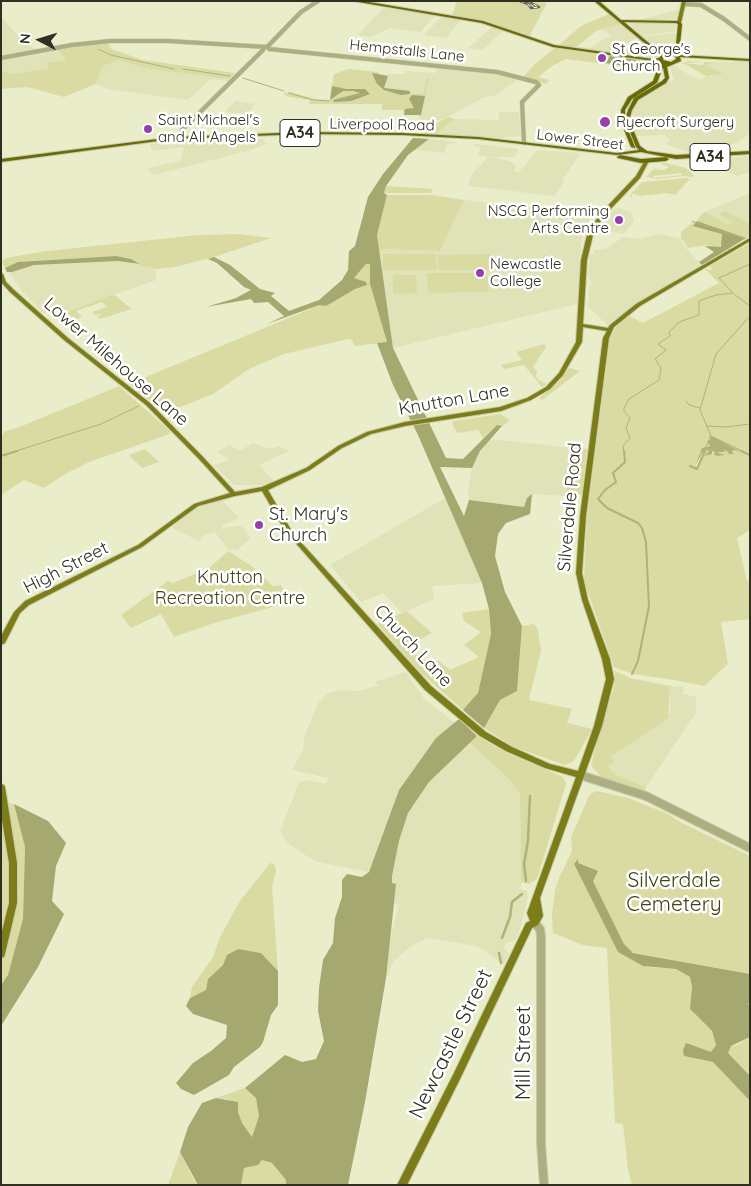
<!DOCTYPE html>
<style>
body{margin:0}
#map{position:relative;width:751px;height:1186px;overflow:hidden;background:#eaedc9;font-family:Quicksand,sans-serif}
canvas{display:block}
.frame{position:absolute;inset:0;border:2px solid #2f3022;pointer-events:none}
.north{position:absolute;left:15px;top:15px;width:50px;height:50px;-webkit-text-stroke:4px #fff;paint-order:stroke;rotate:275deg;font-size:14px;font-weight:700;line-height:20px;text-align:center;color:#2f3022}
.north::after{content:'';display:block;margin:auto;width:18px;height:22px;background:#2f3022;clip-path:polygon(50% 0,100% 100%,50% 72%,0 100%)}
</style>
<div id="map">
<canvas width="751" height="1186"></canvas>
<div class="frame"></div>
<div class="north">N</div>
</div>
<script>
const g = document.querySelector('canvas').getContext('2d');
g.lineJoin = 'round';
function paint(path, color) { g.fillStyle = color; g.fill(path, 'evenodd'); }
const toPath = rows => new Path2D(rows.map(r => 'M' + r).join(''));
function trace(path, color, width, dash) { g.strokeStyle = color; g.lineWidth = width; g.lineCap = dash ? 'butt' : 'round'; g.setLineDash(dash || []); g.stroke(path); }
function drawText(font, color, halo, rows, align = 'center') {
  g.font = font + ' Quicksand,sans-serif'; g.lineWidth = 5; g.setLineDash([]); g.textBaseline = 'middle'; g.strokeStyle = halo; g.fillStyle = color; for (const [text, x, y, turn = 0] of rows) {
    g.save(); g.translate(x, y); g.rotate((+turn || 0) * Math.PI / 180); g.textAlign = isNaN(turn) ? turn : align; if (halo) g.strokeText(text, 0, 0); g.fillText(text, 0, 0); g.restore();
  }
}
const built = toPath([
 [384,8,436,15,420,32,389,28,371,37,357,35],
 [677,10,680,10,678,19,635,21],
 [1,16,13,31,37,51,1,57],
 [442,16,462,19,446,38,424,35],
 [640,22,676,23,675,31,642,36,629,24],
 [620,24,638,37,609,53,579,49,582,47,591,48,605,38,611,36,605,31,600,29],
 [492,27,503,31,482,50,468,48],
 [672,33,676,33,673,52,664,54,643,37],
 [640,39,658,54,660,56,657,59,612,54],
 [58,50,66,60,47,64,51,68,14,74,1,71,1,59,16,58],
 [119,60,143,68,229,79,227,81,211,79,188,100,107,89,96,84,103,66],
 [733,61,750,62,750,129,748,135,737,143,719,148,714,152,699,155,665,144,670,141,665,135,640,136,634,135,628,120,633,103,664,82,674,81,670,66,674,66,699,80,707,76,724,74,704,64,721,62,733,63],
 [438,67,507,75,520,78,496,95,483,98,445,118,439,120,421,120,417,115,421,115,427,78,423,95,410,94,410,91,384,88,388,76,377,74,405,74,407,71,435,73],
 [235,101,255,104,248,114,225,112],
 [499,112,519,112,521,136,500,138,436,134,455,119,499,120],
 [235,139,263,139,266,144,251,150,154,175,147,168,180,161,184,147,152,151,150,144],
 [429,139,450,141,458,143,447,144,444,153,414,150],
 [475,144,518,149,515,157,490,157,509,161,516,165,514,171,519,172,537,150,581,153,562,180,564,181,555,196,468,186,471,175,488,157,478,155,481,148,474,146],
 [750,156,750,172,737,176,706,163,728,158],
 [750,193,750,236,746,238,697,221,702,213],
 [464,200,551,210,591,217,582,238,577,304,393,348,378,249,440,251],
 [618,208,631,212,634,221,624,234,598,229,610,212],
 [658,234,679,238,684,246,702,265,632,306,609,326,588,307,589,286,592,283,588,277,590,254,594,253,594,250,606,249,623,237,639,239],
 [122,261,156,269,156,280,70,310,43,313,21,290,9,272,34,265],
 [489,439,574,448,576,451,565,496,532,494,527,498,525,507,469,500,468,491,472,466],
 [253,443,270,449,279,446,289,451,259,465,274,481,262,485,234,485,214,465,230,460,217,452,229,445,240,451],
 [445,498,482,583,432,586,434,599,402,613,383,593,361,602,330,565],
 [221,499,239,518,221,526,223,528,239,526,244,528,250,539,237,550,228,549,215,532,205,535,199,541,173,528,177,521,194,509,208,503],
 [406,672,424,699,455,723,436,738,399,790,369,872,318,862,308,857,287,842,280,831,299,783,306,780,326,784,329,778,292,770,303,750,305,734,319,702,328,693,341,690,358,691,378,686,375,682],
 [670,686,684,687,683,694,696,697,696,713,646,787,616,775,608,766,614,761,611,758,670,713],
 [470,743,509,779,520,793,521,889,527,891,528,898,519,932,515,941,506,943,504,948,509,953,504,965,477,946,428,938,412,945,394,961,386,978,390,940,399,905,394,904,396,884,392,884,392,876,399,841,408,813,429,782]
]);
const green = toPath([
 [457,1,529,1,547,3,529,37,481,21,452,15],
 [609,14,620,24,596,31,575,48,558,46,581,26],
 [107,42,111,49,143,60,235,73,229,79,143,68,119,60,103,66,96,84,64,97,27,87,1,89,1,71,14,74,50,68,46,63,66,60,58,50],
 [555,48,644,61,649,63,654,70,566,59,552,66,538,77,549,80,546,84,523,77,535,64],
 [688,61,703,62,685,63,703,65,704,62,717,62,706,65,724,74,706,76,685,64,681,64],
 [349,69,378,72,381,76,388,76,384,88,410,91,410,94,423,94,427,78,429,78,421,115,404,115,403,110,382,110,382,104,309,104,310,100,289,97,283,94,290,92,315,99,330,100,334,74],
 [448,117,455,119,436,134,418,133],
 [665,163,686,168,694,176,692,177,683,176,656,179,654,178,682,175,681,173,653,176,654,178,646,177,654,169,664,170,669,167,661,164],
 [686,178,690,179,675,195,666,193,640,196,636,194,632,194,632,197,630,197,631,194,642,182],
 [386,186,432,189,431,193,384,193],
 [387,195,432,195,464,200,440,251,378,249,377,235],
 [725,211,750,224,750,236,746,238,697,221,704,212,728,225,733,223,719,214],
 [693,222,725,233,722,245,718,248,707,245,688,248,681,238,681,232],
 [239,234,271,238,214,257,175,267,156,269,138,265,139,263,131,259,116,256,18,262,5,268,2,262,6,258,47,251,199,235],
 [750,243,750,530,737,538,747,581,750,581,750,619,721,622,728,664,704,686,674,680,633,674,614,667,584,581,587,517,610,338,617,326,629,316,643,323,719,283,705,269,712,270,710,266],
 [709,436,713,437,740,452,734,450,732,454,726,451,713,449,725,455,718,456,714,455,715,452,712,451,711,454,708,454,709,451,706,450,702,453,697,467,695,466,706,446,710,446,707,441,710,440],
 [383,254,435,254,437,270,383,270],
 [491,254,493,270,439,270,438,255],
 [366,264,370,264,370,284,387,342,355,346,352,340,348,339,284,354,249,369,213,394,165,413,129,384,308,310,348,285],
 [427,273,487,273,489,292,428,293],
 [393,275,416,275,417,293,393,294],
 [112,295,114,295,132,309,100,319,97,317,102,314,95,315,92,312,107,307,102,302,76,311,82,317,71,321,64,315,60,316,58,315],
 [544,344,546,347,533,367,537,371,536,376,538,380,547,384,542,387,524,365,504,369,501,365,522,360,516,352],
 [569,368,580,371,542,400,539,398,557,384],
 [119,386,171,432,167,435,89,462,65,474,44,488,24,480,1,495,1,434,4,434,3,432,22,426],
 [500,414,510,420,502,427,497,425,483,438,478,430,457,433,452,423,454,421],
 [578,448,587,449,582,495,566,493,576,449],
 [145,449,159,462,142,468,129,455],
 [228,551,253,567,273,586,281,585,291,602,214,623,174,637,161,614,131,628,121,615,168,581,173,583,209,568],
 [489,609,491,634,478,694,463,710,421,673,377,624,407,611,432,633,405,647,424,660,439,661,450,670,479,657,464,645,481,632,464,621,462,613],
 [534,624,538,630,541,651,529,700,572,709,567,723,592,729,574,761,565,765,514,747,484,728,500,700,517,691,522,626],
 [615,671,630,678,670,686,668,718,611,757,614,761,608,766,616,775,646,787,645,791,601,777,591,765,600,730,613,691],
 [477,736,507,753,563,777,566,784,537,879,529,884,521,882,520,793,509,779,470,743],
 [597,791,628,798,668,814,680,822,750,856,750,974,631,952,624,944,593,881,578,863,578,861,574,864,618,952,647,967,676,969,690,977,692,987,690,1009,712,1032,716,1045,711,1053,703,1049,684,1056,713,1062,750,1101,750,1185,632,1185,628,1170,623,1124,615,1123,607,948,583,945,553,933,552,914,555,890,559,878,572,851,571,837,590,794],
 [1,801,14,804,25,847,23,919,8,975,1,985],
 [270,863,274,864,276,871,272,887,278,971,261,953,238,949,227,955,223,965,208,979,206,990,190,998,192,987,213,957,220,937,240,901],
 [750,1037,750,1076,728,1053,731,1046,738,1045],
 [245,1088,256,1098,259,1116,252,1137,242,1123,238,1112,228,1099,216,1098],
 [180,1152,194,1180,198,1185,168,1185],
 [262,1160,272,1163,286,1180,286,1185,241,1185,244,1168,258,1165]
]);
const forest = toPath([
 [610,56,644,61,647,69,606,63],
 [372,73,388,76,384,88,410,91,410,94,401,95,384,90,377,84],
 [332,86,346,89,365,89,370,94,351,101,334,102,333,100,360,93,353,91,343,91,330,100],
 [412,95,425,96,421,115,404,115,405,109,414,108,409,99],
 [413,138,429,139,408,155,386,186,384,193,387,195,377,235,393,348,446,458,463,459,497,425,502,426,480,451,472,468,440,467,464,516,469,500,524,507,527,498,532,494,530,514,506,523,498,534,495,556,505,592,522,626,517,691,500,700,484,728,463,710,478,693,491,634,489,609,482,583,418,435,393,385,377,343,387,342,370,284,370,264,366,264,354,278,366,282,367,285,355,289,326,306,319,305,267,324,284,316,268,302,254,303,251,299,206,307,236,298,251,290,244,287,217,263,208,259,214,257,230,265,260,289,275,293,271,296,289,311,319,300,342,280,348,270,349,251,355,246,368,197,383,174],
 [697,221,720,229,746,238,702,265,699,262,714,252,705,246,721,247,722,234,693,226],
 [116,256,131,259,140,264,118,261,34,265,12,272,7,272,5,268,18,262],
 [459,719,477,736,429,782,408,813,399,841,392,876,392,883,396,884,386,978,365,1102,348,1185,286,1185,286,1180,272,1163,262,1160,258,1165,244,1168,241,1185,198,1185,180,1152,188,1127,202,1103,216,1098,238,1102,238,1112,242,1123,252,1137,259,1116,256,1098,245,1088,285,1055,302,1062,316,1059,324,1041,318,1011,319,988,323,960,333,943,335,918,342,897,342,880,347,874,362,877,369,872,399,790,436,738],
 [14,804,48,821,66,843,56,866,52,901,64,914,38,967,1,1026,1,985,8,975,23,919,25,847],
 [578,859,578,863,598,871,593,881,624,944,633,953,750,974,750,1001,748,1004,750,1006,750,1037,731,1046,728,1053,750,1076,750,1101,713,1062,684,1056,683,1050,686,1043,711,1052,716,1045,712,1031,690,1009,692,987,690,977,676,969,643,966,618,952,574,864],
 [238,949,261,953,278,971,278,1005,271,1015,263,1042,260,1047,234,1067,229,1075,194,1095,181,1089,176,1083,193,1063,211,1051,226,1038,227,1025,193,1014,186,1006,190,998,206,990,208,979,223,965,227,955]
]);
const water = toPath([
 [709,436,713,437,741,452,734,450,732,452,734,454,729,454,727,451,723,450,726,452,717,452,725,455,718,456,714,455,715,452,712,451,712,454,704,456,709,451,706,450,702,453,695,467,702,448,710,446,707,441,710,440]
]);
const streamFar2 = toPath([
 [98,49,111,55,174,69],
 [183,69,230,76],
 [243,78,284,91],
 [289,93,313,100,329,101],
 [335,100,364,94],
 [692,221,746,239],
 [734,294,750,306],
 [686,401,689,405,700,408],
 [707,426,726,427,750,424],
 [13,452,101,424,139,406],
 [624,452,623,446,630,438,626,428,630,418,624,411,624,408,629,399,659,380,661,368,655,359,666,350,658,344,670,336,669,332,679,322,699,315,699,301,716,295,733,293,719,278,750,264],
 [704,452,709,440],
 [744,452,711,436,700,410,716,354,750,316]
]);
const streamFar1 = toPath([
 [624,451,625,462,613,473,616,482,605,490,598,499,607,508,638,523,642,528,646,542,649,606,638,661,632,674],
 [741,451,750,455],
 [1,456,17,451],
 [690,466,697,469,705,451]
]);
const stream = toPath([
 [526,881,524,864,528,841,530,796],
 [502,938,510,917,512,902,522,894],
 [499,953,501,963]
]);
const minorFar1 = toPath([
 [684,4,701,5,724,19,750,39],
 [267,47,301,12,318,1],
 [269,49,497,72,536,82,539,85,522,102,524,143],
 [1,58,72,45,110,41,168,41,267,47],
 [181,137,182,130,263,50]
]);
const minor = toPath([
 [580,775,646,796,750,848],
 [535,923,540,929,541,936,541,1143,544,1185]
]);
const major = toPath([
 [682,1,686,1,681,23,679,24,677,23,682,1],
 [645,160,649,161,640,178,603,217,593,235,587,260,583,324,608,328,610,325,636,304,750,238,750,241,640,306,614,327,609,338,586,516,582,573,588,600,610,659,614,679,602,726,540,898,543,916,538,925,532,928,460,1079,407,1185,397,1185,454,1073,526,923,530,921,527,913,576,777,545,768,506,751,480,736,425,690,293,540,284,529,262,491,235,496,198,506,142,547,29,605,20,613,5,643,1,645,1,636,14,612,25,601,138,545,194,504,230,493,199,459,146,405,64,340,10,292,1,282,1,273,3,274,6,282,14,290,68,338,150,403,203,457,235,492,262,487,306,468,338,446,367,432,405,422,500,407,527,398,546,387,559,373,576,342,581,260,587,235,599,215,636,176,645,160],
 [583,327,607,331,603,338,580,516,576,573,582,600,602,659,606,679,594,726,578,771,550,764,512,747,486,732,431,686,297,538,290,528,268,490,310,470,342,448,371,434,405,426,501,411,531,400,550,389,563,375,582,342,583,327],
 [1,784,4,785,5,787,17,863,17,903,5,954,4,957,1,958,1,935,9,903,9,863,1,814,1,784]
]);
const highway = toPath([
 [352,1,363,1,483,21,554,45,653,59,659,58,660,56,594,1,599,1,621,20,678,21,682,24,679,55,750,59,750,61,680,57,681,61,667,67,669,78,666,83,638,100,632,110,630,117,632,127,640,146,647,151,676,155,750,151,750,154,676,159,641,152,617,155,478,139,402,135,306,134,173,139,1,162,1,159,173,137,306,132,402,133,478,137,617,153,639,150,636,147,628,127,626,117,628,110,634,98,662,81,665,78,663,67,657,83,632,99,625,110,625,122,635,147,635,148,631,147,621,122,621,110,628,97,653,81,660,62,659,60,653,61,553,47,482,23,352,1],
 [624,22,676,23,678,24,675,54,663,55,624,22],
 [669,56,675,56,676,59,671,62,663,60,664,57,669,56],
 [620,155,641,159,666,157,669,159,666,161,641,163,618,158,617,157,620,155]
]);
const rail = toPath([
 [520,1,528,4,531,8,539,7,527,1]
]);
const markers = [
 [602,58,5,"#9740ad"],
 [605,122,6,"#9740ad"],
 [148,129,5,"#9740ad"],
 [619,220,5,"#9740ad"],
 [480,273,5,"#9740ad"],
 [259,525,5,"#9740ad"]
];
const farPoinames = [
 ["St George's",612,49],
 ["Church",612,66],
 ["Saint Michael's",158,120],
 ["and All Angels",158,137],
 ["Ryecroft Surgery",616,122],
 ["NSCG Performing",609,211,"right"],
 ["Arts Centre",609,228,"right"],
 ["Newcastle",490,264],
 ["College",490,281]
];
const farStreetnames = [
 ["Hempstalls Lane",407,51,6],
 ["Liverpool Road",382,125,1],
 ["Lower Street",580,140,7]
];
const shields = [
 [300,133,40],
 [710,157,40]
];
const shieldNames = [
 ["A34",300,133],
 ["A34",710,157]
];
const streetNames = [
 ["Lower Milehouse Lane",116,362,41],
 ["Knutton Lane",454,400,-10],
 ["Silverdale Road",570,507,-85],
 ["High Street",66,568,-27],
 ["Church Lane",413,646,47]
];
const poiNames = [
 ["St. Mary's",269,515],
 ["Church",269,536]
];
const parkNames = [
 ["Knutton",230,578],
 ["Recreation Centre",230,599]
];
const nearParknames = [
 ["Silverdale",674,881],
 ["Cemetery",674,905]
];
const nearStreetnames = [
 ["Newcastle Street",451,1044,-64],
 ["Mill Street",524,1053,-90]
];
paint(built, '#e0e2b7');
paint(green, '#d9dba2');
paint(forest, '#a5a86f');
paint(water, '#afb279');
trace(streamFar2, '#afb279', 1);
trace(streamFar1, '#afb279', 2);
trace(stream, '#afb279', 2.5);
trace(minorFar1, '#c8cbab', 5);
trace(minor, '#c8cbab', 10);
trace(major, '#c8cbab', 2);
trace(highway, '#c8cbab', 2);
trace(minorFar1, '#adaf82', 4);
trace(minor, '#adaf82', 8);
paint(major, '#7c7d19');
paint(highway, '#696a05');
trace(rail, '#666853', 2.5);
trace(rail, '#fff', 1, [4]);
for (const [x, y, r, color] of markers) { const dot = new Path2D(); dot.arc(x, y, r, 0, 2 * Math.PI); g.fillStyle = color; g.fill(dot); trace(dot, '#fff', 2); }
drawText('15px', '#2f3022', '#fff', farPoinames, 'left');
drawText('15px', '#2f3022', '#fff', farStreetnames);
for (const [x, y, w] of shields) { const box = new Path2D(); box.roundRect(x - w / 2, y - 13.5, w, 27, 4); g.fillStyle = '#fff'; g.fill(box); trace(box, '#2f3022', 1); }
drawText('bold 16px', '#2f3022', null, shieldNames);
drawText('18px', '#2f3022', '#fff', streetNames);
drawText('18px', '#2f3022', '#fff', poiNames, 'left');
drawText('18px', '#434418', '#fff', parkNames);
drawText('21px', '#434418', '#fff', nearParknames);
drawText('21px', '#2f3022', '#fff', nearStreetnames);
</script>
